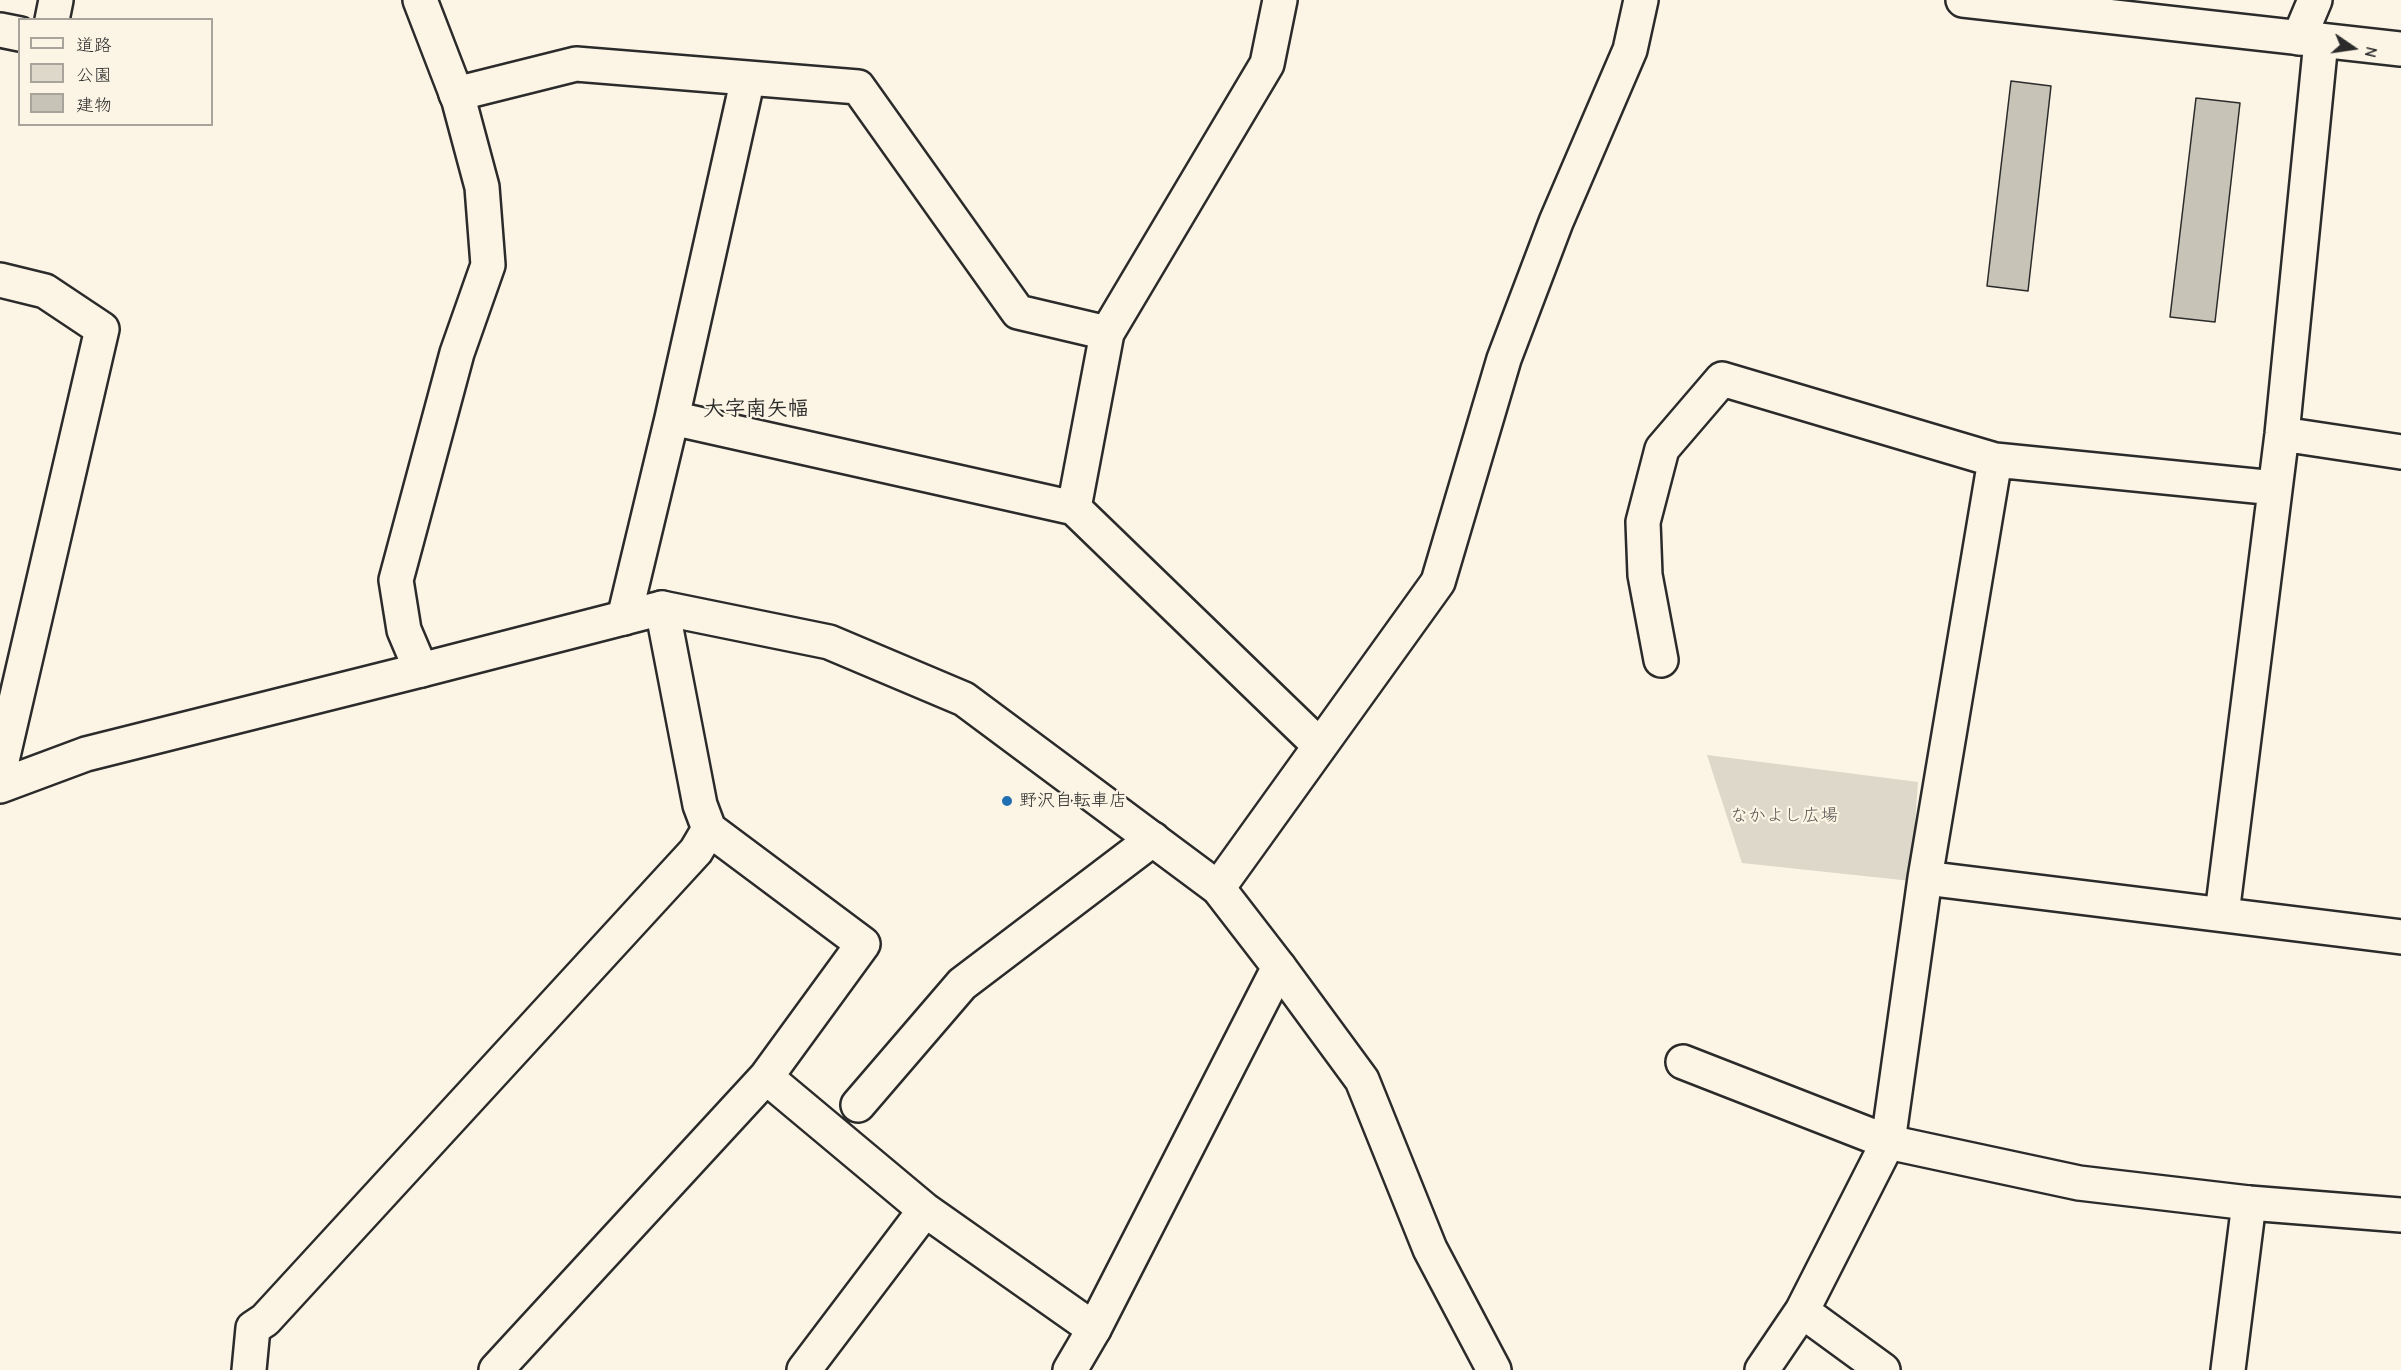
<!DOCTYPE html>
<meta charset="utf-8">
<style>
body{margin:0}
#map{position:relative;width:2401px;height:1370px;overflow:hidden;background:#fcf5e5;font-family:"Comic Neue","Klee One",sans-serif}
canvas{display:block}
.legend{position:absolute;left:18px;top:18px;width:195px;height:108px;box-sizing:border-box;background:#fcf5e5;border:2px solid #a8a49b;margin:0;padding:8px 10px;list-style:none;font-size:18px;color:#2b2b2b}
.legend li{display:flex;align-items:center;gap:12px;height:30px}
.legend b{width:30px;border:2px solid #a8a49b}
.north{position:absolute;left:2323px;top:18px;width:60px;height:60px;-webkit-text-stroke:4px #fcf5e5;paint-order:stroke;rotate:103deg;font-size:16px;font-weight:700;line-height:24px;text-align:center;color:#2b2b2b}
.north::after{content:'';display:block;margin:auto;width:21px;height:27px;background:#2b2b2b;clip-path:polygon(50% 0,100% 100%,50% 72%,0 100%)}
</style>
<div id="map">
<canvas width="2401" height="1370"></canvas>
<ul class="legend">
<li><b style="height:8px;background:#fcf5e5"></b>道路</li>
<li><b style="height:16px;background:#ded8ca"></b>公園</li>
<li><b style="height:16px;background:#c8c3b7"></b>建物</li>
</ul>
<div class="north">N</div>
</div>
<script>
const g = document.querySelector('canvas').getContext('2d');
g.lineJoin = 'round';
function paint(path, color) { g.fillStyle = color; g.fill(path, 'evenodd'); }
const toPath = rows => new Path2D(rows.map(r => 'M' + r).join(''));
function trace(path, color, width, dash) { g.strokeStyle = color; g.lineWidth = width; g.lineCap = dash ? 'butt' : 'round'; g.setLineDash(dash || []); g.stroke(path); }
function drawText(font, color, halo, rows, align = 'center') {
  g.font = font + ' "Comic Neue","Klee One",sans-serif'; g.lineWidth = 4.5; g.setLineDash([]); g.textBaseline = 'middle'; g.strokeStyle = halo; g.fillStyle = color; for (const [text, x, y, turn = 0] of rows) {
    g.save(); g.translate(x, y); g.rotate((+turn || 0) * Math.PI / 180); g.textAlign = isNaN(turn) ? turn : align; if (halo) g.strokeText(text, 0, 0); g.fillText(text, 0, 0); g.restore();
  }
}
const green = toPath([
 [1707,755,1918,782,1911,881,1742,863]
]);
const building = toPath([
 [2011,81,2051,86,2028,291,1987,286,2011,81],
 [2196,98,2240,103,2215,322,2170,317,2196,98]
]);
const street = toPath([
 [52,20,56,0],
 [0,30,20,34],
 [2299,38,2315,0],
 [456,94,576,64,858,87,1018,312,1107,333],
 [0,280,45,291,102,329,0,769],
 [672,418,748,78],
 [2282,434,2401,452],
 [1074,508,1107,333,1267,64,1280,0],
 [624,618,672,418,1074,508,1319,745],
 [1661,660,1645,575,1643,522,1662,449,1722,379,1995,460,2275,488],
 [0,786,86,754,421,670],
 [1925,878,2401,937],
 [1218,888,1438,582,1504,359,1556,222,1630,50,1641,0],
 [2222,914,2282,434,2321,41],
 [1279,967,1362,1080,1430,1249,1494,1370],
 [1683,1062,1888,1142],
 [766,1077,925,1210,1094,1329],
 [858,1105,962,984,1153,839],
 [1802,1311,1883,1370],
 [249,1370,253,1328,265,1320,696,851,709,829],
 [496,1370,766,1077,863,944,709,829,700,805,662,608],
 [804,1370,925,1210],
 [1762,1370,1802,1311,1888,1142,1925,878,1995,460],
 [2228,1370,2249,1203]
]);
const secondary = toPath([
 [420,0,459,101,482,187,488,265,457,353,396,580,404,630,421,670,662,608,829,642,964,699,1218,888,1279,967,1094,1329,1070,1370],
 [1963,0,2401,49],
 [1888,1142,2079,1183,2249,1203,2401,1215]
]);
const markers = [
 [1007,801,6,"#1f6fb2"]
];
const poiNames = [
 ["野沢自転車店",1019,801]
];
const parkNames = [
 ["なかよし広場",1784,816]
];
const quarterNames = [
 ["大字南矢幅",756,409]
];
paint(green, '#ded8ca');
paint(building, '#c8c3b7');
trace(building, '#2b2b2b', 1.5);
trace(street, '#2b2b2b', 38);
trace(secondary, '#2b2b2b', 38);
trace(street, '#fcf5e5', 33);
trace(secondary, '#fcf5e5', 33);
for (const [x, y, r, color] of markers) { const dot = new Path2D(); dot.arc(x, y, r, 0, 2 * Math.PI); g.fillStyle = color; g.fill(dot); trace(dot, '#fcf5e5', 2); }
drawText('18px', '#2b2b2b', '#fcf5e5', poiNames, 'left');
drawText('18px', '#585653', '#fcf5e5', parkNames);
drawText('bold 21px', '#2b2b2b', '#fcf5e5', quarterNames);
</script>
